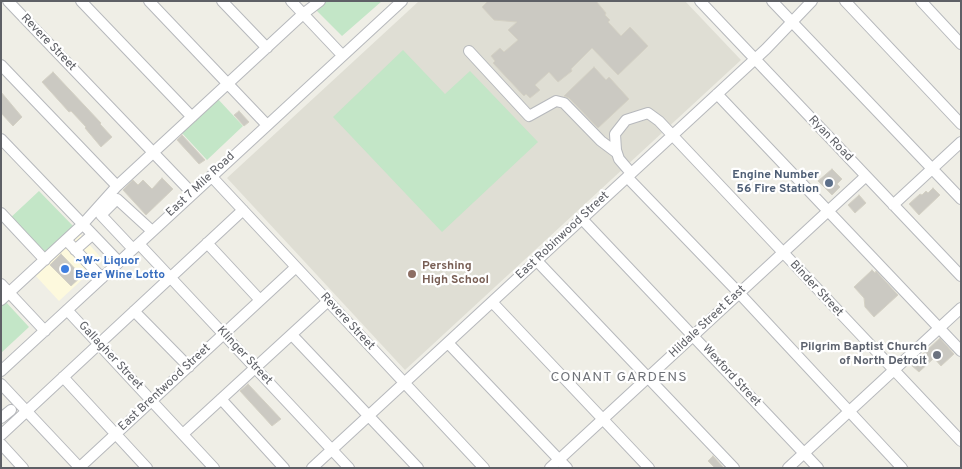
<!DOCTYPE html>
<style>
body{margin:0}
#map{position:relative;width:962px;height:469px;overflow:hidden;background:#efeee6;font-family:Overpass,sans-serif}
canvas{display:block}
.frame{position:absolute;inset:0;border:2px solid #5e6066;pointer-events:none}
</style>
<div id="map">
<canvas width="962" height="469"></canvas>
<div class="frame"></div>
</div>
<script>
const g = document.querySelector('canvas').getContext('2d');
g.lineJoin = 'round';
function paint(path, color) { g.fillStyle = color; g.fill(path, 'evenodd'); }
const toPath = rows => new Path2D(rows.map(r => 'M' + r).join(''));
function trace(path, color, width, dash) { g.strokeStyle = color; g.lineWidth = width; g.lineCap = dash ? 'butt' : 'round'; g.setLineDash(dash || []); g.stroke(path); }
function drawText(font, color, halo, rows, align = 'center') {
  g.font = font + ' Overpass,sans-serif'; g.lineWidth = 4.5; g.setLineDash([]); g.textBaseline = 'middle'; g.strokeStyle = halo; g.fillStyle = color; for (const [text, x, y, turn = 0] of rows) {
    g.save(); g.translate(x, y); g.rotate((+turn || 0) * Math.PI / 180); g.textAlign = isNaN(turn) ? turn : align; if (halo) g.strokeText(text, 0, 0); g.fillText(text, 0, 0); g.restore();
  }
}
const commercial = toPath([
 [79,233,103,260,59,301,34,274]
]);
const education = toPath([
 [419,1,685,1,741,60,405,370,227,178]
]);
const green = toPath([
 [325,1,382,1,342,36,315,9],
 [403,50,445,94,470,71,538,142,442,232,333,117],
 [217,98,243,126,207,160,181,132],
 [39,191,74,227,42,257,8,220],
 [4,300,29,327,1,353,1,303]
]);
const building = toPath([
 [488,1,596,1,606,13,605,15,610,20,608,22,621,36,630,27,648,46,618,75,592,48,571,69,572,71,558,82,549,72,535,85,540,90,530,98,526,94,524,96,493,63,495,61,491,56,500,48,504,52,518,40,508,30,517,22,494,20,482,7,488,1],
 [594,67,606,80,609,77,629,99,598,128,569,98,564,96,594,67],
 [53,72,101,123,100,124,112,137,101,147,85,128,86,127,71,111,69,112,42,82,53,72],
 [1,92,22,117,13,126,1,113,1,92],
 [239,111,249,122,244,126,234,115,239,111],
 [182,135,205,160,199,164,177,140,182,135],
 [832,169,842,179,837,184,840,187,832,195,818,181,832,169],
 [162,178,173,189,146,215,123,190,133,180,138,185,143,180,152,189,162,178],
 [933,188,940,195,919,215,909,204,920,194,922,195,926,191,928,193,933,188],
 [859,195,866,203,855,213,848,205,859,195],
 [61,254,82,276,71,286,50,265,61,254],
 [872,270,875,273,876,271,898,295,874,317,865,307,864,298,854,287,872,270],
 [940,338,954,354,941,366,934,358,919,372,911,365,940,338],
 [248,384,281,419,272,426,240,391,248,384],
 [713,456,724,468,715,468,708,461,713,456]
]);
const minor = toPath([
 [8,1,192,193],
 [81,1,192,117],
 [149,1,267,125],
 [222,1,267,48],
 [291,1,342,55],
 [700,1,961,276],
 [772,1,961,199],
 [845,1,961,124],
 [921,1,961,44],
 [469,51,529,116,556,101,564,103,601,141,617,153],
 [1,65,117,186],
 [717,94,961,351],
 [1,139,119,262],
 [631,173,619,159,616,150,615,134,626,120,648,113,659,121,961,441],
 [211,176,484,468],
 [627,177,739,293,902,468],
 [893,205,961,142],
 [1,213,45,260],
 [582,219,818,468],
 [69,243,102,278],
 [207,243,260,300],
 [139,244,349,468],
 [133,249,101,215,117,199,152,231],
 [75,250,92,235],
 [537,261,734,468],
 [1,284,45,331],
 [1,300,82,225,117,186,303,14,320,1],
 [492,302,649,468],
 [67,310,214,468],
 [134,311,189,367],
 [292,335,418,468],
 [448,343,567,468],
 [1,371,402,1],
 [63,377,147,468],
 [1,384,80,468],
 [221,399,284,468],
 [1,418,11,410],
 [183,434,328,301],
 [1,435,243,210],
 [1,444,23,468],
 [79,468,296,267],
 [312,468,766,49,812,1],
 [550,468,866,176],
 [788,468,961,308]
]);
const markers = [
 [829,183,5,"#5c6f8a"],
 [65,269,5,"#3f7fe0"],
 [412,274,5,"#8d6e63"],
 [937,355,5,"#6b7280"]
];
const streetNames = [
 ["Revere Street",48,43,46],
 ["Ryan Road",830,139,46],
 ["East 7 Mile Road",201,185,-43],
 ["East Robinwood Street",563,236,-43],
 ["Binder Street",816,289,47],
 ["Revere Street",347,322,47],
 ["Hildale Street East",708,322,-43],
 ["Gallagher Street",110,356,47],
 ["Klinger Street",244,356,47],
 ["Wexford Street",731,376,47],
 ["East Brentwood Street",165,388,-43]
];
const serviceNames = [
 ["Engine Number",819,176],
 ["56 Fire Station",819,190]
];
const shopNames = [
 ["~W~ Liquor",75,262],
 ["Beer Wine Lotto",75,276]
];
const educationNames = [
 ["Pershing",422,267],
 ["High School",422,281]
];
const worshipNames = [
 ["Pilgrim Baptist Church",927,348],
 ["of North Detroit",927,362]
];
const neighbourhoodNames = [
 ["CONANT GARDENS",619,378]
];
paint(commercial, '#fdf9dd');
paint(education, '#dfded4');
paint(green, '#c3e6c7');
paint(building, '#cbc9c2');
trace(building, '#d4d1c4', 1);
trace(minor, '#b6b8bc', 12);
trace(minor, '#fff', 10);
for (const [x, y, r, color] of markers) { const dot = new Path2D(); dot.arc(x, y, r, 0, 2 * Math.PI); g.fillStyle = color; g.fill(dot); trace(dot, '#fff', 2); }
drawText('12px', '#5e6066', '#fff', streetNames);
drawText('bold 12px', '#4e5e75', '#fff', serviceNames, 'right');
drawText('bold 12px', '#366cbe', '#fff', shopNames, 'left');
drawText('bold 12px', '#785e54', '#fff', educationNames, 'left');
drawText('bold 12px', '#5b616d', '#fff', worshipNames, 'right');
g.letterSpacing = '1px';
drawText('14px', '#6f7278', '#fff', neighbourhoodNames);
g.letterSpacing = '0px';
</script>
